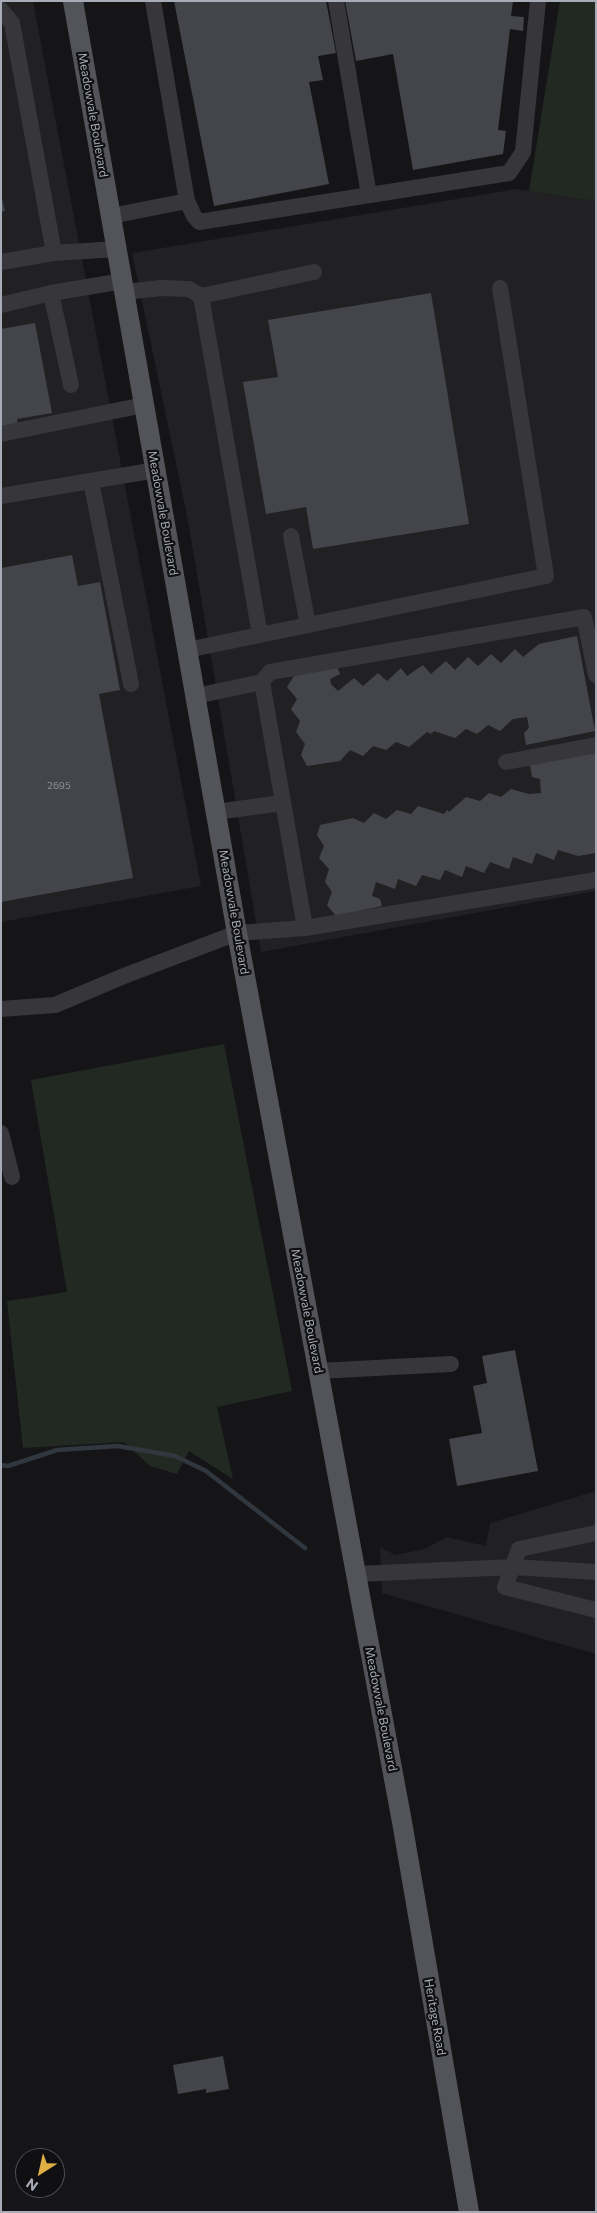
<!DOCTYPE html>
<style>
body{margin:0}
#map{position:relative;width:597px;height:2213px;overflow:hidden;background:#151517;font-family:Commissioner,sans-serif}
canvas{display:block}
.frame{position:absolute;inset:0;border:2px solid #a8acb6;pointer-events:none}
.north{position:absolute;left:15px;top:2148px;width:50px;height:50px;box-sizing:border-box;background:#101012;border:1px solid #4d4e54;border-radius:50%;rotate:215deg;font-size:14px;font-weight:700;line-height:20px;text-align:center;color:#a8acb6}
.north::after{content:'';display:block;margin:auto;width:18px;height:22px;background:#dfaf45;clip-path:polygon(50% 0,100% 100%,50% 72%,0 100%)}
</style>
<div id="map">
<canvas width="597" height="2213"></canvas>
<div class="frame"></div>
<div class="north">N</div>
</div>
<script>
const g = document.querySelector('canvas').getContext('2d');
g.lineJoin = 'round';
function paint(path, color) { g.fillStyle = color; g.fill(path, 'evenodd'); }
const toPath = rows => new Path2D(rows.map(r => 'M' + r).join(''));
function trace(path, color, width, dash) { g.strokeStyle = color; g.lineWidth = width; g.lineCap = dash ? 'butt' : 'round'; g.setLineDash(dash || []); g.stroke(path); }
function drawText(font, color, halo, rows, align = 'center') {
  g.font = font + ' Commissioner,sans-serif'; g.lineWidth = 4.5; g.setLineDash([]); g.textBaseline = 'middle'; g.strokeStyle = halo; g.fillStyle = color; for (const [text, x, y, turn = 0] of rows) {
    g.save(); g.translate(x, y); g.rotate((+turn || 0) * Math.PI / 180); g.textAlign = isNaN(turn) ? turn : align; if (halo) g.strokeText(text, 0, 0); g.fillText(text, 0, 0); g.restore();
  }
}
const built = toPath([
 [1,1,33,1,201,886,1,922],
 [516,189,596,201,596,891,261,952,188,521,132,253],
 [596,1491,596,1654,382,1593,380,1547,395,1555,425,1549,446,1537,486,1546,490,1523]
]);
const green = toPath([
 [560,1,596,1,596,201,529,191],
 [224,1044,292,1391,217,1407,233,1479,189,1451,177,1474,150,1466,124,1442,23,1448,7,1301,67,1292,31,1080]
]);
const stream = toPath([
 [1,1465,8,1466,57,1450,118,1446,175,1456,206,1471,305,1548]
]);
const building = toPath([
 [174,1,326,1,336,53,318,56,323,80,309,82,329,184,214,206],
 [345,1,513,1,511,16,524,17,523,31,510,29,498,130,506,131,503,154,413,170,393,54,356,61],
 [1,195,5,211,1,212],
 [431,293,469,524,313,549,306,507,266,514,243,382,278,377,268,320],
 [35,323,52,413,17,419,18,425,1,428,1,329],
 [72,555,78,586,100,582,120,690,99,694,133,878,1,902,1,568],
 [577,636,595,731,526,745,524,733,529,728,527,717,513,719,500,731,488,725,477,734,466,729,455,738,434,731,431,734,427,732,409,747,396,742,386,750,373,746,363,756,350,750,340,761,307,766,301,755,305,744,296,732,300,721,291,709,297,699,287,687,294,676,337,667,340,674,330,679,331,684,338,691,354,678,363,686,378,673,387,681,401,668,407,676,423,665,431,674,446,661,455,670,468,657,478,666,491,654,501,663,515,649,523,657,539,644],
 [596,753,596,853,578,856,558,850,554,860,536,853,532,864,513,857,509,869,490,862,484,873,466,866,462,877,445,870,440,880,422,875,416,886,398,879,395,889,376,882,372,896,380,899,382,906,336,916,327,905,332,892,325,882,329,869,319,858,324,846,317,835,320,825,353,818,364,823,374,813,386,819,397,810,411,814,418,806,444,814,447,810,449,812,466,797,480,801,489,793,501,797,511,789,529,794,541,793,540,779,532,777,530,765],
 [515,1350,538,1471,457,1486,449,1439,482,1433,473,1386,487,1383,482,1356],
 [223,2056,229,2089,206,2093,206,2089,178,2094,173,2065]
]);
const minor = toPath([
 [153,1,187,201,194,216,199,222,509,173,523,152,538,1],
 [336,1,369,195],
 [1,10,12,23,54,253],
 [111,216,187,201],
 [1,262,54,253,117,249],
 [124,292,161,288,189,289,201,296,260,635],
 [201,296,314,272],
 [1,305,51,293],
 [71,385,51,293,123,281],
 [1,434,144,405],
 [91,481,131,684],
 [1,496,156,470],
 [291,536,308,625],
 [187,650,546,576,500,288],
 [262,682,270,672,584,617,596,675],
 [196,696,262,682,305,928],
 [506,762,596,745],
 [216,812,282,803],
 [1,1009,55,1005,124,976,237,933,305,928,596,880],
 [1,1133,12,1177],
 [318,1371,451,1364],
 [596,1533,519,1549,505,1587,596,1610],
 [356,1574,513,1567,596,1572]
]);
const major = toPath([
 [73,1,237,933,402,1822,469,2212]
]);
const numberNames = [
 ["2695",59,786]
];
const streetNames = [
 ["Meadowvale Boulevard",93,115,80],
 ["Meadowvale Boulevard",163,513,80],
 ["Meadowvale Boulevard",234,912,80],
 ["Meadowvale Boulevard",307,1311,79],
 ["Meadowvale Boulevard",381,1709,79],
 ["Heritage Road",435,2017,80]
];
paint(built, '#212124');
paint(green, '#222923');
trace(stream, '#30373e', 4.5);
paint(building, '#44454a');
trace(minor, '#37373b', 16);
trace(major, '#53545a', 20);
drawText('10px', '#8f929b', null, numberNames);
drawText('12px', '#a8acb6', '#101012', streetNames);
</script>
